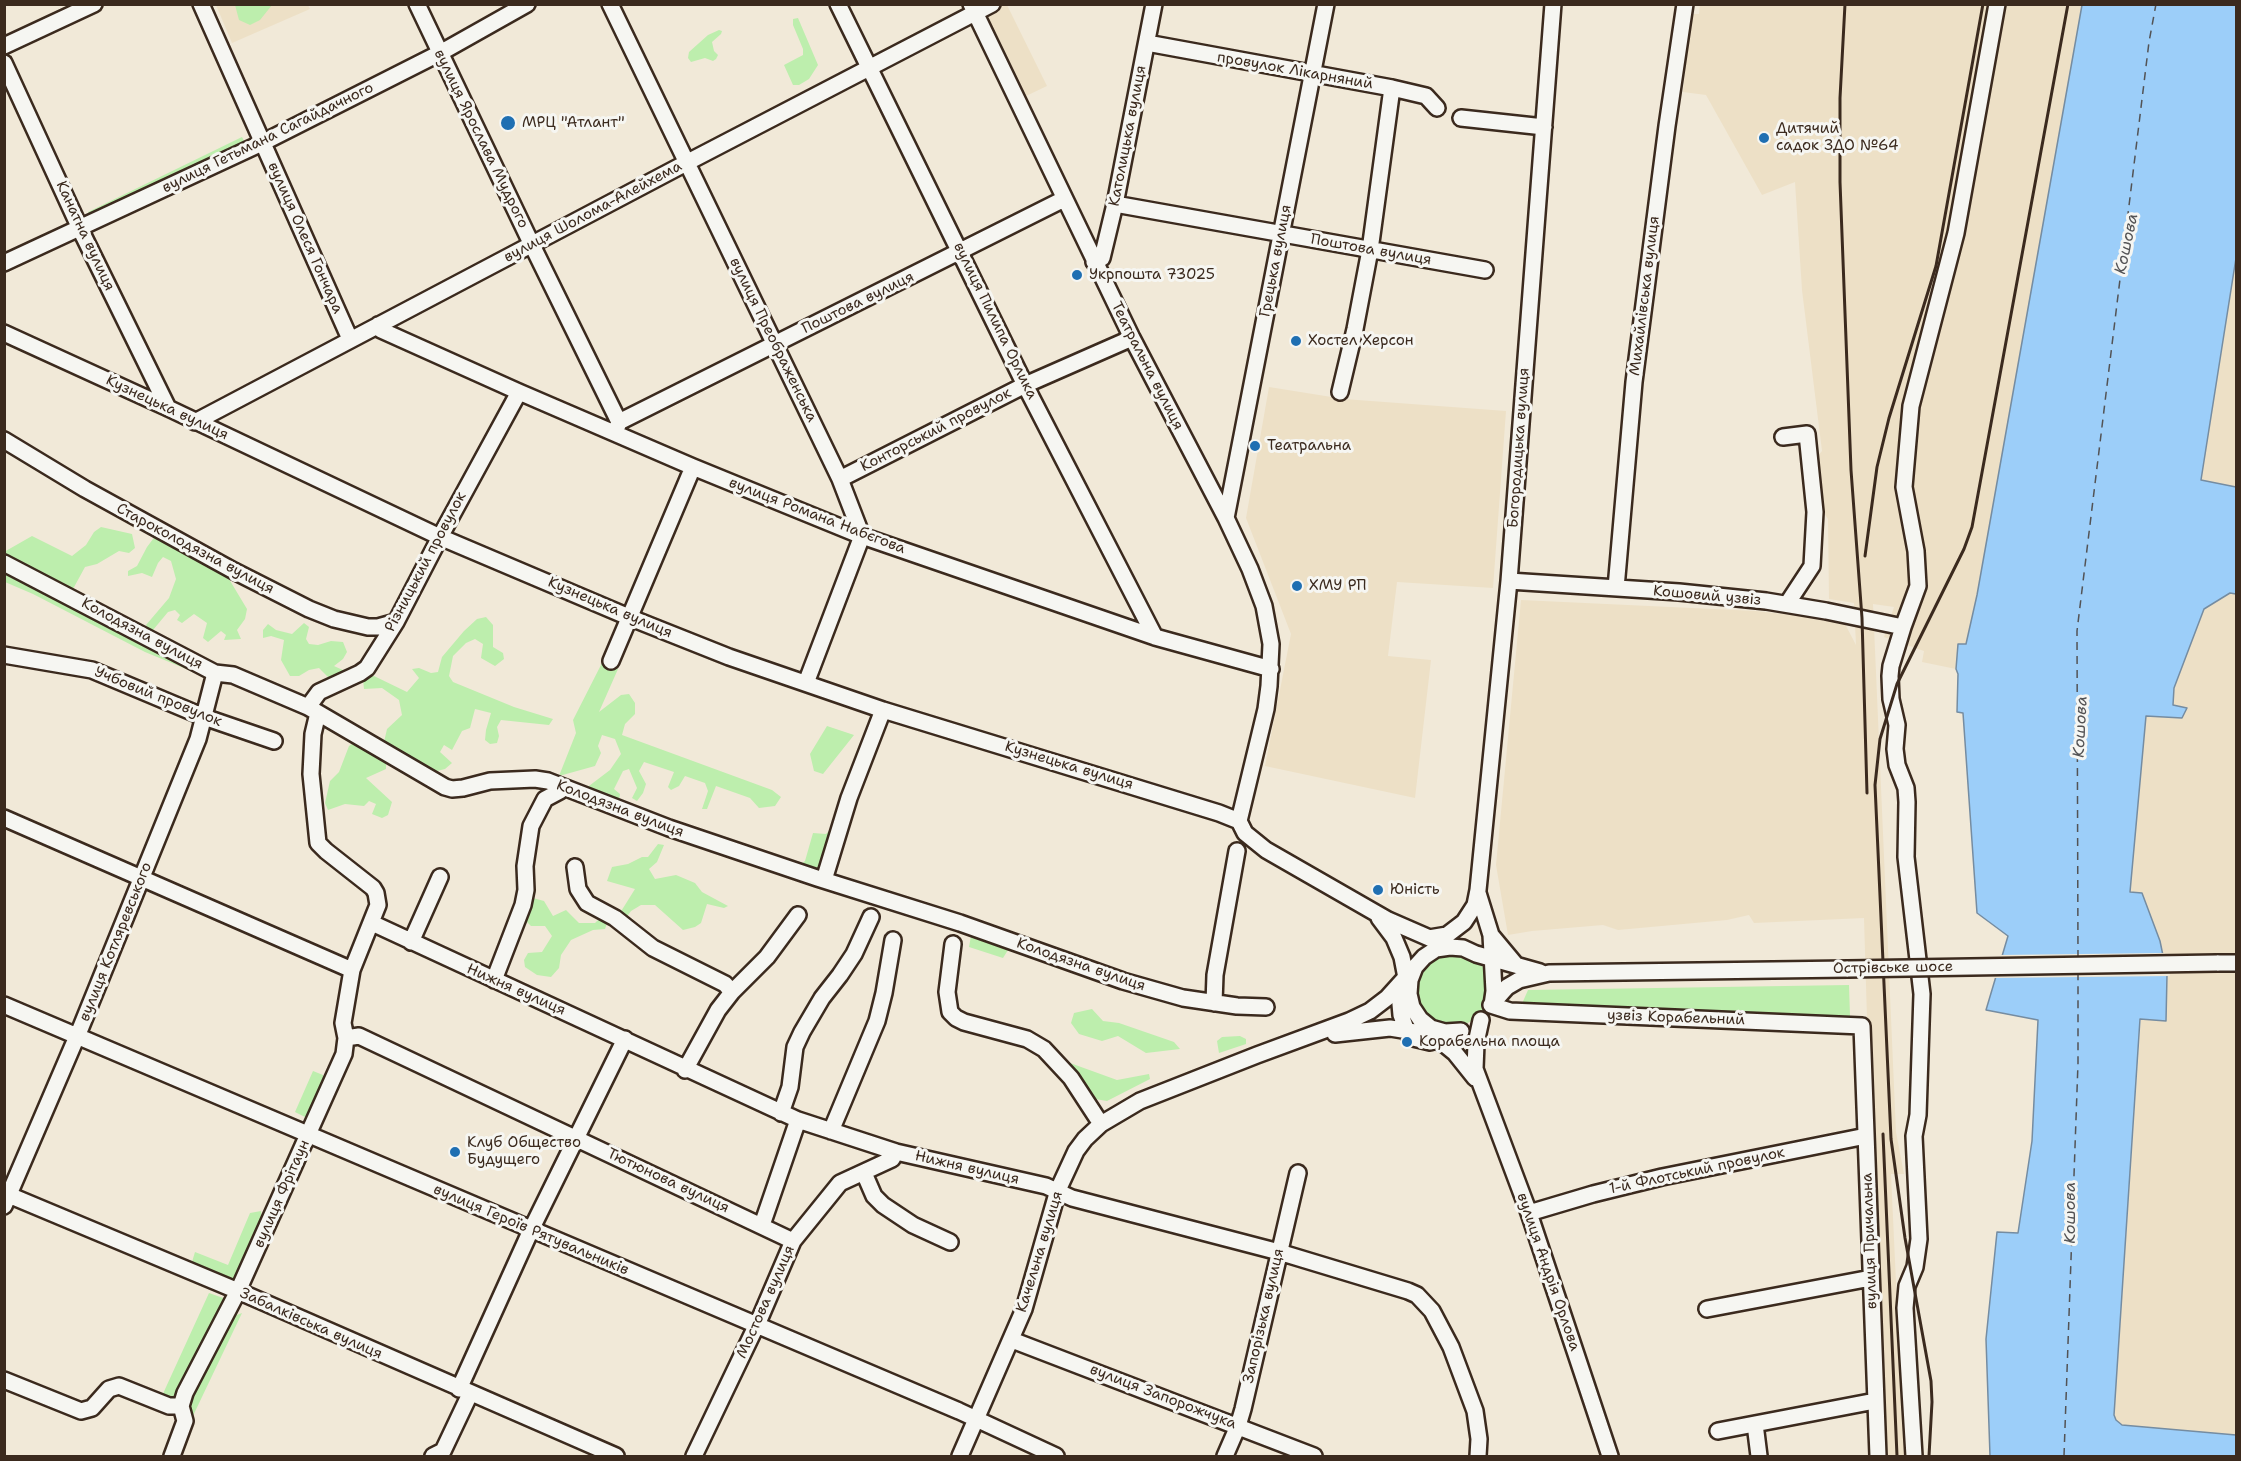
<!DOCTYPE html>
<meta charset="utf-8">
<style>
body{margin:0}
#map{position:relative;width:2241px;height:1461px;overflow:hidden;background:#f1e9d8;font-family:"Shantell Sans",sans-serif}
canvas{display:block}
.frame{position:absolute;inset:0;border:6px solid #3b2a1e;pointer-events:none}
</style>
<div id="map">
<canvas width="2241" height="1461"></canvas>
<div class="frame"></div>
</div>
<script>
const g = document.querySelector('canvas').getContext('2d');
g.lineJoin = 'round';
function paint(path, color) { g.fillStyle = color; g.fill(path, 'evenodd'); }
const toPath = rows => new Path2D(rows.map(r => 'M' + r).join(''));
function trace(path, color, width, dash) { g.strokeStyle = color; g.lineWidth = width; g.lineCap = dash ? 'butt' : 'round'; g.setLineDash(dash || []); g.stroke(path); }
function drawText(font, color, halo, rows, align = 'center') {
  g.font = font + ' "Shantell Sans",sans-serif'; g.lineWidth = 6; g.setLineDash([]); g.textBaseline = 'middle'; g.strokeStyle = halo; g.fillStyle = color; for (const [text, x, y, turn = 0] of rows) {
    g.save(); g.translate(x, y); g.rotate((+turn || 0) * Math.PI / 180); g.textAlign = isNaN(turn) ? turn : align; if (halo) g.strokeText(text, 0, 0); g.fillText(text, 0, 0); g.restore();
  }
}
const built = toPath([
 [1700,4,2082,5,1977,595,1966,644,1958,645,1956,669,1922,662,1924,651,1884,637,1894,607,1873,604,1896,1132,1904,1174,1891,1174,1904,1456,1880,1456,1864,918,1754,923,1749,915,1727,920,1618,930,1603,925,1532,931,1508,935,1496,865,1521,600,1756,611,1820,618,1845,624,1856,645,1854,603,1829,599,1828,519,1819,506,1816,458,1822,451,1802,290,1795,182,1762,195,1706,95,1683,92,1691,14,1699,14],
 [216,5,308,5,310,9,232,43],
 [1004,5,1007,5,1047,86,1026,96,986,13],
 [2236,258,2236,487,2201,480],
 [1269,387,1344,399,1506,411,1493,588,1397,582,1388,656,1431,660,1415,798,1265,766,1291,634,1246,518],
 [2230,593,2236,594,2236,1435,2122,1425,2116,1420,2114,1415,2141,1018,2166,1021,2130,892,2146,715,2173,705,2174,688,2204,609]
]);
const green = toPath([
 [235,5,235,4,272,5,260,20,250,25,239,20],
 [798,18,818,65,809,79,799,85,793,85,784,65,803,55,803,49,793,25,793,19],
 [719,30,722,31,721,34,712,42,714,51,718,55,716,59,713,61,705,58,691,62,688,58,689,52,708,35],
 [242,137,245,143,91,218,88,212],
 [101,527,132,534,135,548,129,553,119,551,97,564,85,567,73,589,5,558,4,552,32,536,72,556,86,545,94,532],
 [156,535,189,552,229,579,247,609,245,619,237,630,241,639,224,640,226,635,221,631,208,642,203,638,207,623,194,614,182,623,177,620,180,615,175,610,168,612,153,630,148,629,146,625,169,598,176,579,171,561,163,557,158,563,152,577,142,573,128,576,128,571,137,566,147,547],
 [5,567,208,674,208,678,145,652,33,594,5,582],
 [486,617,493,625,493,647,503,653,504,659,495,666,481,658,483,644,475,639,466,643,453,656,449,676,453,682,514,707,553,719,549,725,501,720,497,727,499,736,497,743,490,744,485,740,486,730,491,713,475,709,470,728,462,731,452,750,444,745,440,752,452,763,445,769,433,772,421,768,417,759,408,760,388,750,384,742,387,729,402,715,399,700,382,688,364,689,363,679,374,676,407,692,419,678,412,669,419,668,431,673,438,672,442,657,464,631,477,619],
 [304,623,309,627,306,639,309,644,318,645,331,641,343,642,347,652,343,659,334,666,347,672,332,681,319,668,309,670,299,676,290,676,281,660,284,640,271,636,263,638,263,630,268,624,276,630,292,634],
 [603,661,618,669,599,712,621,695,629,694,635,703,635,714,625,724,622,735,772,790,781,797,775,806,759,808,750,798,716,786,707,809,702,809,708,791,705,783,685,776,679,786,671,790,668,787,674,772,644,762,639,771,646,784,643,793,637,801,632,798,637,788,629,769,623,771,614,789,620,794,619,801,585,789,610,770,621,754,615,739,602,735,598,746,601,753,595,766,559,776,576,733,573,720],
 [827,726,854,735,823,774,814,771,810,754],
 [355,742,386,760,386,769,366,778,392,802,388,815,382,818,372,814,376,804,369,801,364,806,345,804,328,810,325,803,330,781,339,772,349,746],
 [836,823,818,874,806,870,801,864,805,861,813,833,826,834],
 [658,844,664,845,657,862,649,869,655,879,676,875,695,883,702,892,728,906,724,908,707,904,701,923,695,927,683,930,655,905,641,905,631,911,626,918,620,913,635,889,607,881,612,867,628,864,642,857,648,857],
 [533,898,544,901,553,916,566,910,579,923,595,923,604,914,609,917,605,929,593,930,571,940,561,955,559,968,551,977,537,975,525,967,524,960,528,953,542,952,552,936,545,926,531,926,525,920,528,906],
 [975,935,1007,945,1008,950,1003,958,969,947,971,936],
 '1416 989a37 37 0 1 1 74 0a37 37 0 1 1-74 0Z',
 [1849,985,1850,1016,1521,1006,1528,990],
 [1092,1009,1103,1021,1119,1023,1174,1042,1180,1049,1146,1053,1118,1036,1102,1041,1079,1034,1071,1023,1074,1013],
 [1240,1036,1246,1039,1246,1044,1219,1053,1217,1041,1222,1037],
 [1059,1059,1117,1080,1149,1074,1150,1079,1107,1101,1095,1099,1087,1092],
 [313,1071,323,1075,325,1086,313,1108,305,1117,295,1112],
 [261,1211,262,1219,233,1281,197,1269,192,1262,195,1252,228,1265,250,1213],
 [209,1293,226,1299,189,1375,174,1396,161,1398],
 [242,1313,191,1420,188,1401,204,1368,234,1316]
]);
const water = toPath([
 [2082,5,2236,5,2236,258,2201,480,2236,487,2236,594,2230,593,2204,609,2174,688,2173,705,2187,708,2182,718,2146,716,2130,892,2142,893,2160,941,2167,975,2166,1021,2140,1019,2114,1415,2116,1420,2122,1425,2236,1435,2236,1456,1990,1456,1986,1339,1997,1232,2018,1233,2032,1141,2038,1020,1986,1010,2008,936,1977,913,1963,713,1957,712,1958,674,1956,669,1958,644,1966,644,1977,595,2082,5]
]);
const pier = toPath([
 [2165,953,2170,976,1992,978,1999,955]
]);
const ferry = toPath([
 [2078,958,2077,631,2149,42,2156,4],
 [2064,1456,2078,1063,2078,972]
]);
const minor = toPath([
 [201,4,350,339],
 [417,4,532,245,619,422,616,431],
 [610,4,840,479,862,536,806,683],
 [838,4,1025,385,1155,637],
 [971,4,1132,338,1226,518,1250,569,1264,606,1271,644,1269,686,1266,709,1239,821],
 [1147,43,1392,88,1426,96,1437,108],
 [4,46,94,4],
 [4,63,84,237,168,408],
 [1461,118,1544,127],
 [1115,204,1485,270],
 [1094,262,1102,258,1115,204,1154,4],
 [4,263,262,143,440,53,527,4],
 [378,325,381,330,519,392,693,467,862,536,1155,637,1271,669],
 [4,333,168,408,440,537,631,618,729,657,883,710,1219,813,1239,821],
 [1340,392,1355,329,1370,250,1392,88],
 [195,422,688,162,992,4],
 [619,422,1064,199],
 [1783,437,1807,434,1815,512,1812,566,1787,604],
 [4,440,85,489,234,571,309,609,334,619,368,627,378,627,396,622],
 [840,479,1025,385,1132,338],
 [1226,518,1326,4],
 [4,563,215,673,233,675,308,707,445,787,452,789,463,788,490,781,535,779,548,781,669,828,817,878,960,923,1123,981,1183,998,1237,1006,1266,1007],
 [1509,581,1679,592,1766,601,1826,611,1903,627],
 [1616,588,1634,382,1667,126,1685,4],
 [4,655,92,670,204,717,274,741],
 [611,661,693,467],
 [308,707,319,692,360,673,367,668,396,622,440,537,519,392],
 [4,818,352,970],
 [1239,821,1245,833,1266,850,1388,920,1450,947],
 [575,867,578,889,587,903,615,918,653,948,725,984,732,992],
 [824,880,849,798,883,710],
 [1478,893,1491,935,1516,965],
 [1379,918,1394,938,1402,957,1407,983],
 [372,923,798,1120,896,1152,1046,1186,1072,1198,1279,1252,1408,1291,1417,1295,1432,1311,1451,1347,1475,1411,1479,1439,1478,1456],
 [1491,935,1494,991,1492,1005],
 [1429,938,1447,935,1464,922,1475,905,1478,890,1509,581,1553,4],
 [411,942,440,877],
 [953,944,947,992,950,1012,956,1018,964,1022,1027,1039,1044,1049,1071,1078,1101,1124],
 [2217,963,2236,963],
 [494,980,523,905,526,890,525,866,531,826,545,799,560,791,562,787],
 [1404,983,1400,1004,1401,1015,1408,1034,1413,1038,1430,1042,1456,1034],
 [1214,1003,1215,975,1237,851],
 [4,1005,959,1411,1056,1456],
 [1491,1005,1510,1011,1862,1026,1878,1456],
 [1491,1005,1507,987,1519,980,1549,973,1848,969],
 [1481,1020,1476,1043,1475,1069,1529,1213,1610,1456],
 [1461,1031,1445,1032,1431,1028,1420,1019,1412,1007,1409,994,1410,980,1415,967,1424,957,1436,949,1450,947,1463,948,1476,954,1540,972],
 [1335,1034,1390,1028,1421,1033,1444,1044,1455,1053,1475,1078],
 [346,1038,359,1036,793,1241],
 [685,1070,718,1010,732,992,767,957,798,915],
 [781,1113,790,1087,795,1047,802,1032,822,998,840,975,854,954,871,917],
 [831,1131,877,1021,884,993,893,940],
 [864,1173,874,1196,883,1205,913,1225,950,1242],
 [4,1193,238,1291,616,1456],
 [4,1206,81,1027,198,739,215,673],
 [1529,1213,1593,1194,1662,1177,1866,1136],
 [762,1225,798,1120],
 [1707,1309,1871,1278],
 [1012,1340,1314,1456],
 [4,1380,81,1411,92,1408,109,1389,119,1386,169,1406,181,1406],
 [459,1389,531,1230,625,1039],
 [1755,1424,1759,1456],
 [1718,1431,1875,1401],
 [172,1456,185,1421,181,1406,185,1393,238,1291,344,1054,346,1038,343,1023,352,970,378,905,376,893,373,888,326,851,318,843,311,774,313,734,318,713],
 [433,1456,443,1451,470,1394],
 [694,1456,760,1318,793,1241,840,1183,892,1159,896,1152],
 [960,1456,1024,1309,1058,1190,1076,1151,1085,1139,1101,1124,1140,1101,1257,1055,1349,1021,1370,1011,1387,998,1415,967],
 [1225,1456,1238,1426,1243,1409,1298,1173],
 [1914,1456,1905,1308,1907,1286,1915,1267,1919,1239,1914,1136,1918,1115,1922,994,1906,857,1907,802,1906,788,1897,765,1895,749,1897,725,1891,699,1890,676,1891,666,1903,627,1918,586,1916,551,1904,487,1911,406,1956,233,1997,4]
]);
const rail = toPath([
 [1845,4,1840,98,1840,182,1851,470,1862,618,1867,793],
 [1865,556,1877,467,1889,418,1936,266,1983,4],
 [1883,1134,1897,1456],
 [1929,1456,1932,1402,1931,1381,1905,1238,1891,1139,1875,785,1880,739,1897,684,1964,549,1972,527,2068,4]
]);
const minorBridge = toPath([
 [1848,969,2217,963]
]);
const markers = [
 [508,123,8,"#1f6fb2"],
 [1764,138,6,"#1f6fb2"],
 [1077,275,6,"#1f6fb2"],
 [1296,341,6,"#1f6fb2"],
 [1255,446,6,"#1f6fb2"],
 [1297,586,6,"#1f6fb2"],
 [1378,890,6,"#1f6fb2"],
 [1407,1042,6,"#1f6fb2"],
 [455,1152,6,"#1f6fb2"]
];
const streetNames = [
 ["провулок Лікарняний",1295,71,10],
 ["Католицька вулиця",1128,136,-79],
 ["вулиця Гетьмана Сагайдачного",268,138,-26],
 ["вулиця Ярослава Мудрого",481,139,64],
 ["вулиця Шолома-Алейхема",593,212,-28],
 ["Канатна вулиця",85,236,65],
 ["вулиця Олеся Гончара",305,238,66],
 ["Поштова вулиця",1371,250,10],
 ["Грецька вулиця",1276,261,-79],
 ["Михайлівська вулиця",1645,296,-83],
 ["Поштова вулиця",858,303,-26],
 ["вулиця Пилипа Орлика",995,321,64],
 ["вулиця Преображенська",773,340,64],
 ["Театральна вулиця",1147,366,63],
 ["Кузнецька вулиця",167,408,25],
 ["Конторський провулок",936,430,-27],
 ["Богородицька вулиця",1519,448,-86],
 ["вулиця Романа Набєгова",817,516,21],
 ["Староколодязна вулиця",195,549,28],
 ["Різницький провулок",426,562,-62],
 ["Кошовий узвіз",1707,596,5],
 ["Кузнецька вулиця",610,608,23],
 ["Колодязна вулиця",142,634,28],
 ["Учбовий провулок",158,697,22],
 ["Кузнецька вулиця",1069,766,17],
 ["Колодязна вулиця",620,809,21],
 ["вулиця Котляревського",116,942,-68],
 ["Колодязна вулиця",1081,965,19],
 ["Острівське шосе",1893,968,-1],
 ["Нижня вулиця",516,990,24],
 ["узвіз Корабельний",1676,1018,2],
 ["Нижня вулиця",967,1168,13],
 ["1-й Флотський провулок",1697,1171,-12],
 ["Тютюнова вулиця",668,1181,25],
 ["вулиця Фрітаун",282,1194,-66],
 ["вулиця Героїв Рятувальників",531,1230,23],
 ["вулиця Причальна",1870,1241,-92],
 ["Качельна вулиця",1040,1252,-73],
 ["вулиця Андрія Орлова",1548,1272,71],
 ["Мостова вулиця",766,1302,-66],
 ["Запорізька вулиця",1264,1316,-77],
 ["Забалківська вулиця",311,1324,24],
 ["вулиця Запорожчука",1163,1397,21]
];
const poiNames = [
 ["МРЦ \"Атлант\"",522,123],
 ["Дитячий",1776,129],
 ["садок ЗДО №64",1776,146],
 ["Укрпошта 73025",1089,275],
 ["Хостел Херсон",1308,341],
 ["Театральна",1267,446],
 ["ХМУ РП",1309,586],
 ["Юність",1390,890],
 ["Корабельна площа",1419,1042],
 ["Клуб Общество",467,1143],
 ["Будущего",467,1160]
];
const waterNames = [
 ["Кошова",2127,244,-78],
 ["Кошова",2081,727,-87],
 ["Кошова",2071,1213,-90]
];
paint(built, '#ede0c6');
paint(green, '#bdeead');
paint(water, '#9ccef9');
trace(water, '#758ca1', 1.5);
paint(pier, '#f1e9d8');
trace(ferry, '#535355', 1.5, [8, 6]);
trace(minor, '#3b2a1e', 20);
trace(minor, '#f6f6f2', 15);
trace(rail, '#3b2a1e', 3);
trace(minorBridge, '#3b2a1e', 20, []);
trace(minorBridge, '#f6f6f2', 15);
for (const [x, y, r, color] of markers) { const dot = new Path2D(); dot.arc(x, y, r, 0, 2 * Math.PI); g.fillStyle = color; g.fill(dot); trace(dot, '#f6f6f2', 2); }
drawText('15px', '#3b2a1e', '#f6f6f2', streetNames);
drawText('15px', '#3b2a1e', '#f6f6f2', poiNames, 'left');
drawText('italic 16px', '#535355', '#f6f6f2', waterNames);
</script>
